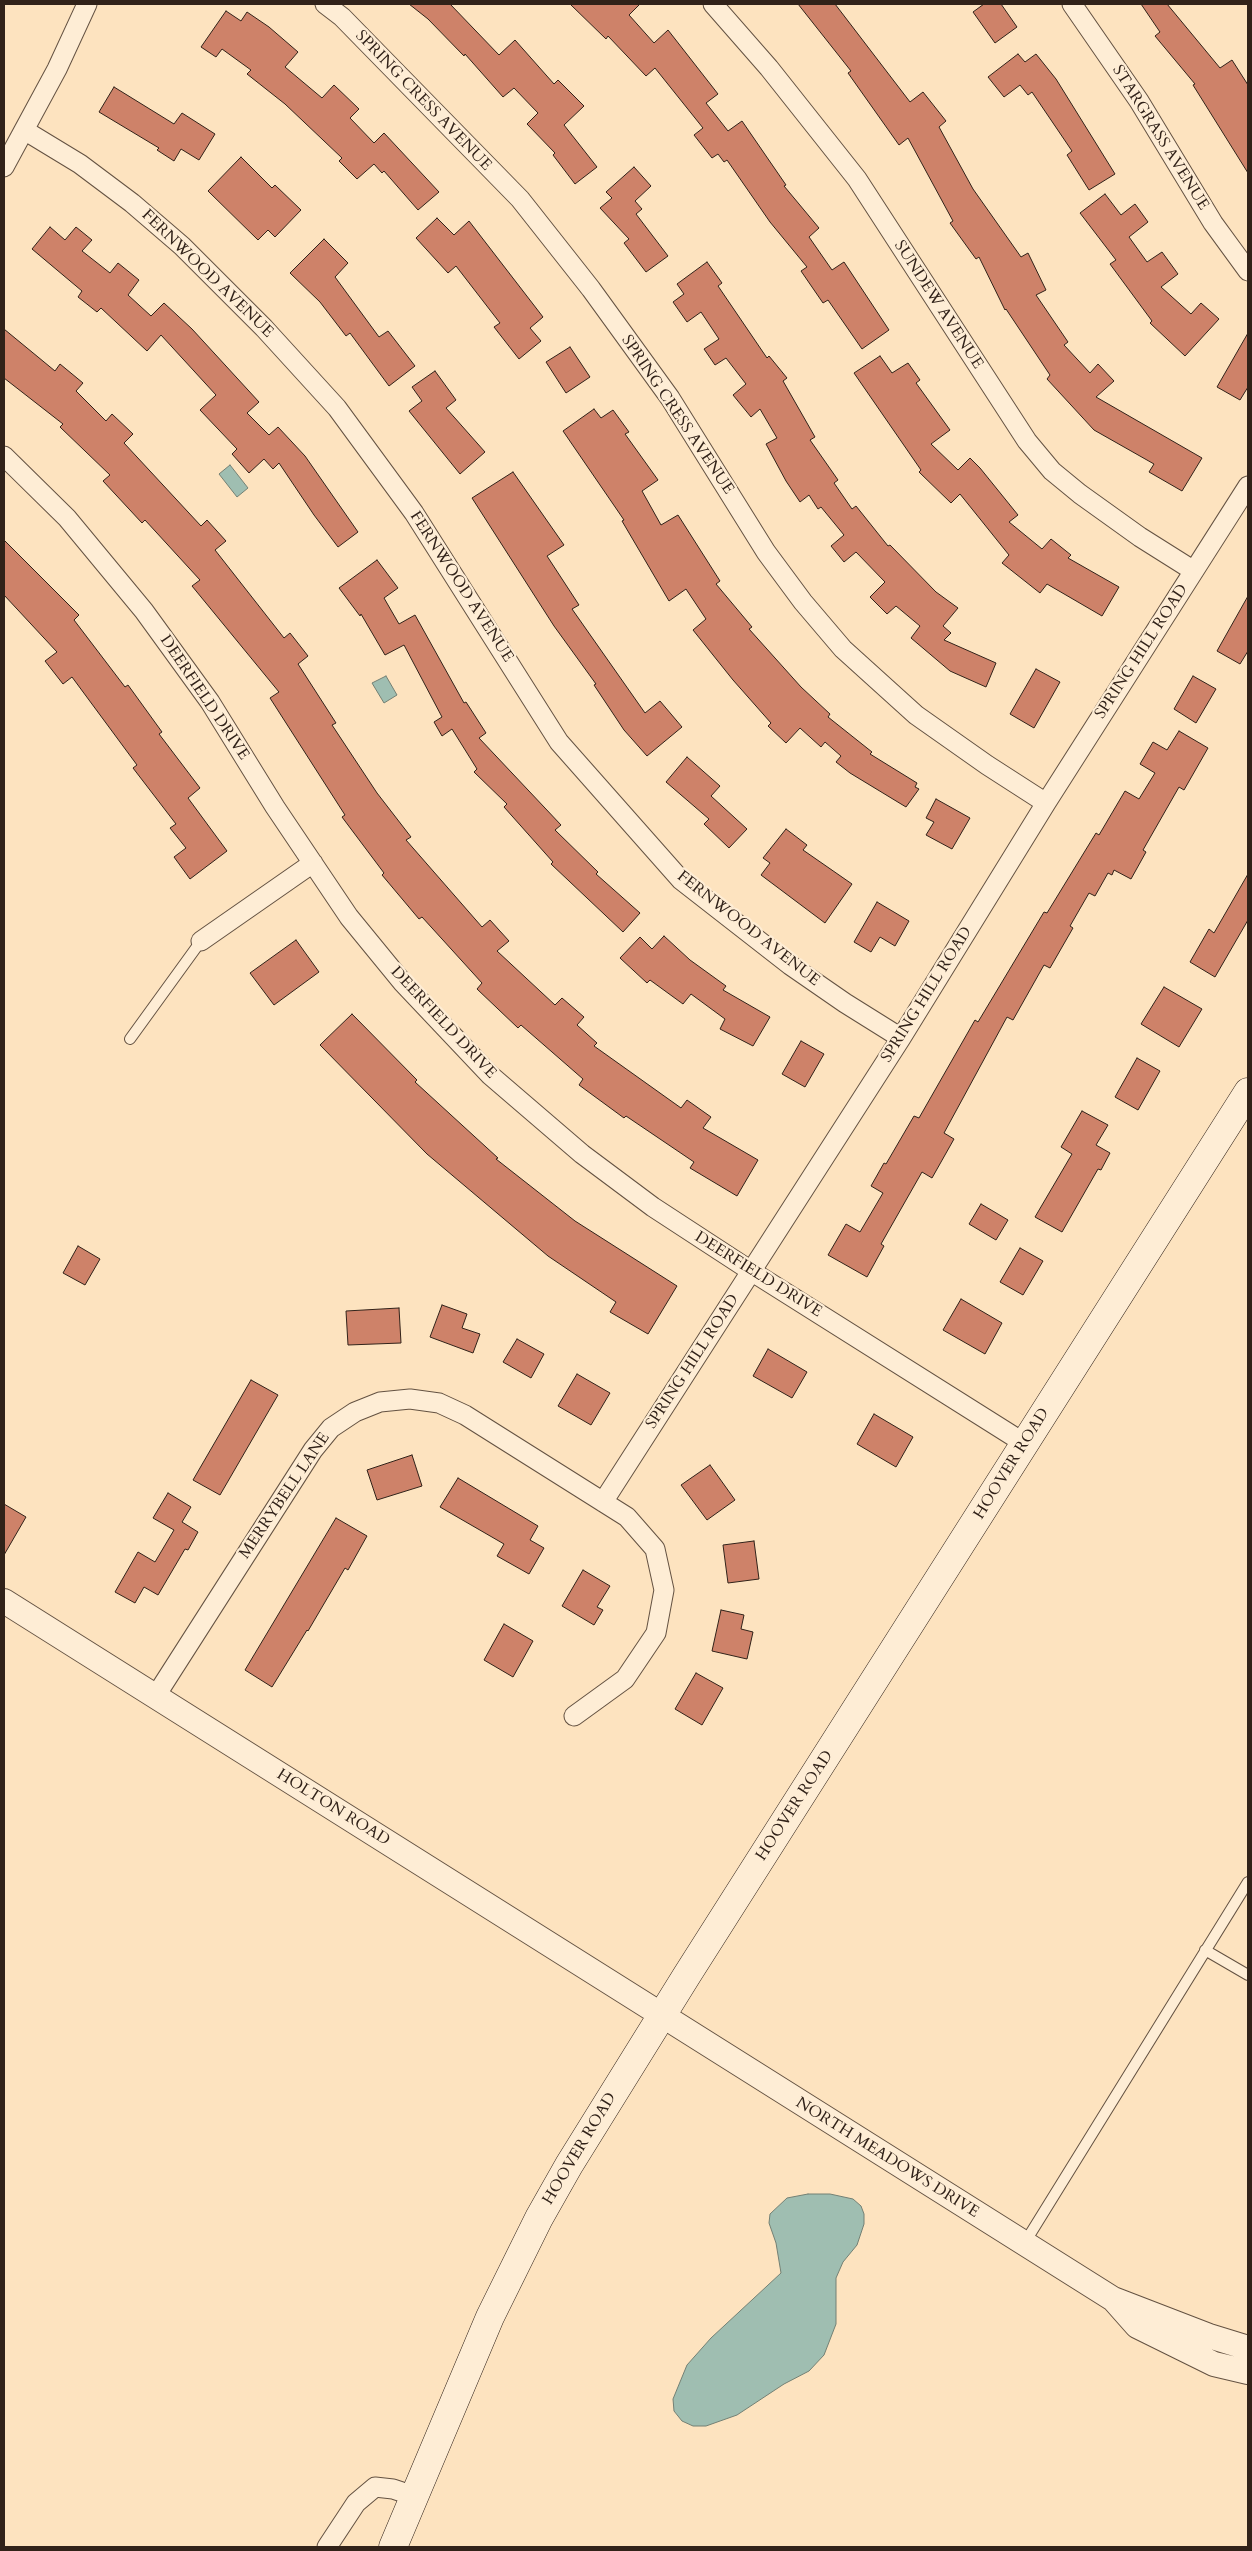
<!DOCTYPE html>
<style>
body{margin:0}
#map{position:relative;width:1252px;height:2551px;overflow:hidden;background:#fde3bf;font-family:Cardo,serif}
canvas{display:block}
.frame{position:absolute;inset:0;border:5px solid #312219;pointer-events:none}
</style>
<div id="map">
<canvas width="1252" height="2551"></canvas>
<div class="frame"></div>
</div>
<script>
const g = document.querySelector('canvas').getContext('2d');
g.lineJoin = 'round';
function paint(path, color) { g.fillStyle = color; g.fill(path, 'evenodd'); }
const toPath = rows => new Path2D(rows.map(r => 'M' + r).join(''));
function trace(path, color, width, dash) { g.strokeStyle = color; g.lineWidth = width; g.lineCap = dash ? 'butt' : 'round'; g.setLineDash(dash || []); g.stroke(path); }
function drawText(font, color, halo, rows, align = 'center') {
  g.font = font + ' Cardo,serif'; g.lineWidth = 4.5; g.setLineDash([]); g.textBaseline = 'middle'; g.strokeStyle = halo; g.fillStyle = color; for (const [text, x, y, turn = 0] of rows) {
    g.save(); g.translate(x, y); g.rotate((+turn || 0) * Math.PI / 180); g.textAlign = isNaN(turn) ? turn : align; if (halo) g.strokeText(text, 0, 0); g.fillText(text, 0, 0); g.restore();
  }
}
const water = toPath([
 [230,465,248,488,237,497,219,474,230,465],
 [386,676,397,695,384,703,372,683,386,676],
 [808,2194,830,2194,853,2199,861,2206,864,2214,864,2224,857,2245,843,2262,836,2278,836,2324,824,2355,809,2371,784,2384,737,2415,706,2426,693,2426,682,2421,674,2411,673,2399,687,2365,711,2338,781,2273,776,2243,769,2223,770,2214,787,2198,808,2194]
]);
const building = toPath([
 [409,4,450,4,499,55,515,40,554,84,558,80,584,106,564,125,597,167,575,184,553,155,555,153,527,124,538,113,514,88,503,97,465,54,464,56,428,19,409,4],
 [570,4,640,4,629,15,654,43,668,30,718,94,706,103,728,131,742,121,786,185,784,186,819,228,809,237,832,270,844,262,889,330,862,349,828,300,823,303,801,271,807,267,770,222,727,160,724,162,718,154,712,158,694,135,703,128,655,68,646,76,608,36,606,39,570,4],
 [798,4,835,4,910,102,923,92,946,121,939,127,973,189,1021,257,1028,253,1046,290,1036,295,1068,342,1064,345,1090,373,1098,364,1114,381,1096,397,1202,458,1182,491,1149,472,1154,464,1094,430,1047,379,1050,375,1006,309,1005,310,979,257,976,259,950,223,953,221,908,138,899,145,848,73,851,71,798,4],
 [984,4,1001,4,1017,27,995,43,973,12,984,4],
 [1141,4,1167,4,1220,68,1232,60,1248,85,1248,173,1193,85,1195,84,1155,36,1160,32,1141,4],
 [226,11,241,21,247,12,269,27,298,52,285,67,322,98,334,85,359,109,350,118,374,143,384,133,439,192,418,210,384,171,382,173,374,164,357,179,339,161,342,158,285,104,247,74,251,70,222,49,216,57,201,47,226,11],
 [1018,54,1025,62,1036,54,1056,79,1115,174,1089,190,1067,155,1072,151,1032,92,1028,95,1020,85,1004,97,988,77,1018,54],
 [114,87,174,124,182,113,215,134,199,160,181,149,174,161,157,150,159,148,99,112,114,87],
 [241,157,272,188,275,185,301,210,275,237,268,230,258,240,208,191,241,157],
 [634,167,651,186,635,201,642,209,636,214,668,256,646,272,624,243,629,239,600,208,612,198,606,192,634,167],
 [1105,194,1121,215,1135,204,1148,222,1129,237,1147,262,1162,252,1178,274,1161,287,1191,314,1201,303,1219,319,1185,356,1150,323,1152,321,1110,264,1116,260,1080,213,1105,194],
 [437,218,454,235,469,221,543,317,530,328,541,341,519,359,494,327,500,323,456,266,448,273,416,238,437,218],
 [50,227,65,240,76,227,92,240,82,251,110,273,118,263,139,280,128,295,151,316,164,303,192,329,259,402,247,413,269,435,278,427,305,456,358,532,338,547,314,515,279,463,273,469,264,459,249,473,232,454,237,449,200,410,216,395,161,335,147,351,101,308,97,312,78,297,82,291,32,249,50,227],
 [324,239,348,263,335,277,379,337,388,331,415,366,389,386,350,333,346,336,320,302,290,273,324,239],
 [707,262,722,283,718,286,767,358,769,356,787,378,783,381,815,437,810,440,838,480,834,483,852,509,856,506,888,546,890,545,936,592,958,608,943,626,951,633,944,640,996,663,986,687,950,671,911,638,920,626,896,606,887,614,870,597,885,582,856,552,844,562,831,546,844,535,821,507,818,509,809,495,800,502,786,481,766,444,777,438,760,409,751,417,733,395,746,384,726,358,715,365,704,349,719,339,701,312,687,322,673,302,684,294,677,284,707,262],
 [4,329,55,371,60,364,83,383,76,391,106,421,112,414,133,434,124,443,201,526,207,520,226,541,215,550,284,638,290,633,308,656,298,664,336,723,332,725,377,793,411,837,406,840,482,927,490,920,509,941,497,951,555,1005,562,998,584,1017,577,1025,597,1043,594,1046,681,1108,687,1100,711,1117,703,1128,758,1160,737,1196,690,1168,694,1162,626,1116,624,1118,579,1085,583,1079,521,1025,518,1028,477,989,482,983,422,917,419,919,382,875,384,873,342,817,345,815,270,698,279,692,192,586,200,580,145,520,142,523,103,481,110,475,60,427,63,424,4,378,4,329],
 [1248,333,1248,387,1240,400,1217,387,1248,333],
 [570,347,590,377,566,393,546,362,570,347],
 [880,356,892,373,908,363,920,380,916,383,950,430,931,444,958,470,970,458,980,468,1018,515,1009,522,1042,549,1051,539,1071,555,1068,558,1119,587,1102,616,1047,584,1040,593,1002,563,1009,555,960,494,951,503,919,472,921,470,854,373,880,356],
 [435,371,456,400,446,408,485,452,460,474,409,411,422,401,412,387,435,371],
 [594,409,601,418,613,410,629,432,625,434,658,480,642,491,661,525,678,515,720,581,716,584,752,627,749,629,801,687,830,714,828,717,872,752,870,754,917,783,915,787,919,789,906,807,850,773,836,762,841,756,825,742,821,747,800,728,786,743,768,726,771,723,733,680,693,630,706,619,686,589,669,601,622,521,624,520,563,431,594,409],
 [513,472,564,545,547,556,579,605,572,609,645,713,660,701,682,727,647,756,624,730,594,685,596,684,554,626,472,498,513,472],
 [4,540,79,615,74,620,125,687,128,685,162,732,159,734,200,788,188,798,227,851,190,879,174,857,186,848,170,828,176,824,133,768,137,765,72,677,63,684,45,661,57,652,4,595,4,540],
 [377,560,398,588,384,598,399,624,415,615,464,703,466,702,486,733,479,738,561,825,555,830,598,872,596,874,640,913,623,932,551,864,553,862,504,807,507,804,474,772,477,769,452,729,442,736,434,722,442,717,404,645,385,655,361,614,360,616,339,588,377,560],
 [1248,596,1248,651,1240,664,1217,651,1248,596],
 [1036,669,1060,682,1034,728,1010,714,1036,669],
 [1193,676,1216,689,1196,723,1174,709,1193,676],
 [1179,731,1208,748,1184,790,1179,787,1143,850,1146,852,1131,879,1114,870,1112,875,1108,873,1095,896,1089,893,1070,926,1073,928,1050,968,1044,965,1013,1020,1007,1017,944,1133,954,1139,932,1178,922,1172,881,1244,884,1246,867,1277,828,1255,846,1224,860,1232,883,1193,871,1186,884,1163,886,1164,914,1116,919,1118,975,1020,978,1022,1044,912,1047,913,1096,833,1099,835,1125,791,1139,799,1155,773,1140,764,1153,742,1167,750,1179,731],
 [687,757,720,786,711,796,747,829,729,848,704,824,709,819,666,782,687,757],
 [936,799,970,818,952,849,926,835,934,822,926,818,936,799],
 [786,829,807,845,803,850,852,884,825,923,761,875,770,863,763,858,786,829],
 [1248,874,1248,920,1215,977,1190,962,1209,929,1214,933,1248,874],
 [877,902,909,921,895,946,880,937,871,952,854,942,877,902],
 [664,936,690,960,726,986,723,990,770,1017,753,1046,720,1029,725,1019,691,994,683,1004,650,980,647,983,620,958,640,937,652,949,664,936],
 [296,940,319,972,274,1005,250,973,296,940],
 [1164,987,1202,1009,1179,1047,1141,1024,1164,987],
 [352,1014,417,1080,415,1082,498,1158,496,1159,575,1221,677,1286,648,1334,610,1312,616,1302,548,1256,427,1154,320,1045,352,1014],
 [801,1041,824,1054,805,1087,782,1074,801,1041],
 [1137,1058,1160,1071,1138,1110,1115,1097,1137,1058],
 [1082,1111,1108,1125,1096,1145,1110,1153,1101,1170,1098,1169,1062,1232,1035,1217,1072,1154,1061,1147,1082,1111],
 [981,1204,1008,1220,996,1240,969,1224,981,1204],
 [78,1246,100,1259,85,1285,63,1273,78,1246],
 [1020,1248,1043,1261,1023,1295,1000,1282,1020,1248],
 [961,1299,1002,1323,985,1354,943,1330,961,1299],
 [442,1305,467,1314,462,1328,480,1334,473,1353,430,1337,442,1305],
 [399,1308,401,1343,348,1345,346,1311,399,1308],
 [517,1339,544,1354,531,1378,503,1362,517,1339],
 [768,1349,807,1372,792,1398,753,1376,768,1349],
 [577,1374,610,1393,591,1425,558,1406,577,1374],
 [251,1380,278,1395,220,1495,193,1480,251,1380],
 [874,1414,913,1437,896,1467,857,1444,874,1414],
 [412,1455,422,1486,377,1500,367,1470,412,1455],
 [710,1465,735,1500,707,1520,681,1485,710,1465],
 [458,1478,538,1526,530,1540,544,1548,529,1574,497,1556,504,1544,440,1507,458,1478],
 [168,1493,191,1507,182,1522,198,1532,188,1550,185,1549,158,1595,144,1587,135,1603,115,1592,138,1552,155,1562,174,1530,153,1518,168,1493],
 [4,1504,26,1517,4,1555,4,1504],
 [336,1518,367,1536,348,1570,345,1568,308,1631,307,1630,272,1687,245,1670,336,1518],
 [754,1541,759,1579,728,1583,723,1545,754,1541],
 [583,1570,610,1586,597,1607,603,1610,594,1625,562,1606,583,1570],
 [721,1610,744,1615,741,1629,753,1632,747,1659,712,1651,721,1610],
 [504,1624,533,1641,513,1677,484,1660,504,1624],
 [696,1673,723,1688,702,1725,675,1709,696,1673]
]);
const service = toPath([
 [130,1039,201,941],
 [1205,1950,1248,1975],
 [1024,2244,1248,1882]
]);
const minor = toPath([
 [325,4,342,17,520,199,591,289,670,398,766,552,803,602,843,649,916,715,987,765,1046,803],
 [713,4,769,68,857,179,1027,441,1052,471,1080,494,1140,537,1194,571],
 [1072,4,1139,101,1213,223,1248,271],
 [24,130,80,164,132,203,182,246,264,328,337,408,414,513,559,742,681,880,790,965,845,1003,901,1038],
 [4,167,57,69,87,4],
 [4,456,67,518,144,611,210,702,275,807,349,917,403,983,490,1075,582,1154,653,1207,751,1271,1024,1443],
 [201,941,313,863],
 [603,1502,901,1038,1046,803,1248,486],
 [155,1697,313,1450,331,1428,355,1412,380,1402,410,1399,439,1403,465,1415,627,1517,655,1549,664,1590,656,1633,625,1679,574,1716],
 [327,2547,356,2503,375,2487,393,2489,414,2496]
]);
const tertiary = toPath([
 [4,1601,1113,2299,1209,2336,1248,2348],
 [1114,2300,1137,2326,1214,2364,1248,2372]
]);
const secondary = toPath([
 [393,2547,490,2317,539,2218,569,2165,687,1975,1248,1092]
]);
const streetNames = [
 ["SPRING CRESS AVENUE",423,101,46],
 ["STARGRASS AVENUE",1160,138,58],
 ["FERNWOOD AVENUE",207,274,44],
 ["SUNDEW AVENUE",938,305,57],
 ["SPRING CRESS AVENUE",677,415,56],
 ["FERNWOOD AVENUE",461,587,57],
 ["SPRING HILL ROAD",1142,652,-57],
 ["DEERFIELD DRIVE",204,698,56],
 ["FERNWOOD AVENUE",748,929,38],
 ["SPRING HILL ROAD",927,995,-58],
 ["DEERFIELD DRIVE",443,1023,47],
 ["DEERFIELD DRIVE",758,1275,32],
 ["SPRING HILL ROAD",693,1362,-57],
 ["HOOVER ROAD",1012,1464,-58],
 ["MERRYBELL LANE",285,1496,-56],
 ["HOOVER ROAD",795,1806,-57],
 ["HOLTON ROAD",333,1808,32],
 ["HOOVER ROAD",580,2149,-59],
 ["NORTH MEADOWS DRIVE",887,2158,32]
];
paint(water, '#9fbeb1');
trace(water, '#738074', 1);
paint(building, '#ce8269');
trace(building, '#312219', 1);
trace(service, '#645242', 12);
trace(minor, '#645242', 21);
trace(tertiary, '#645242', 26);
trace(secondary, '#312219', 29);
trace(service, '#feedd5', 10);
trace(minor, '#feedd5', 19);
trace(tertiary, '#feedd5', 24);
trace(secondary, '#feedd5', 28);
drawText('16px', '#312219', '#feedd5', streetNames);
</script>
